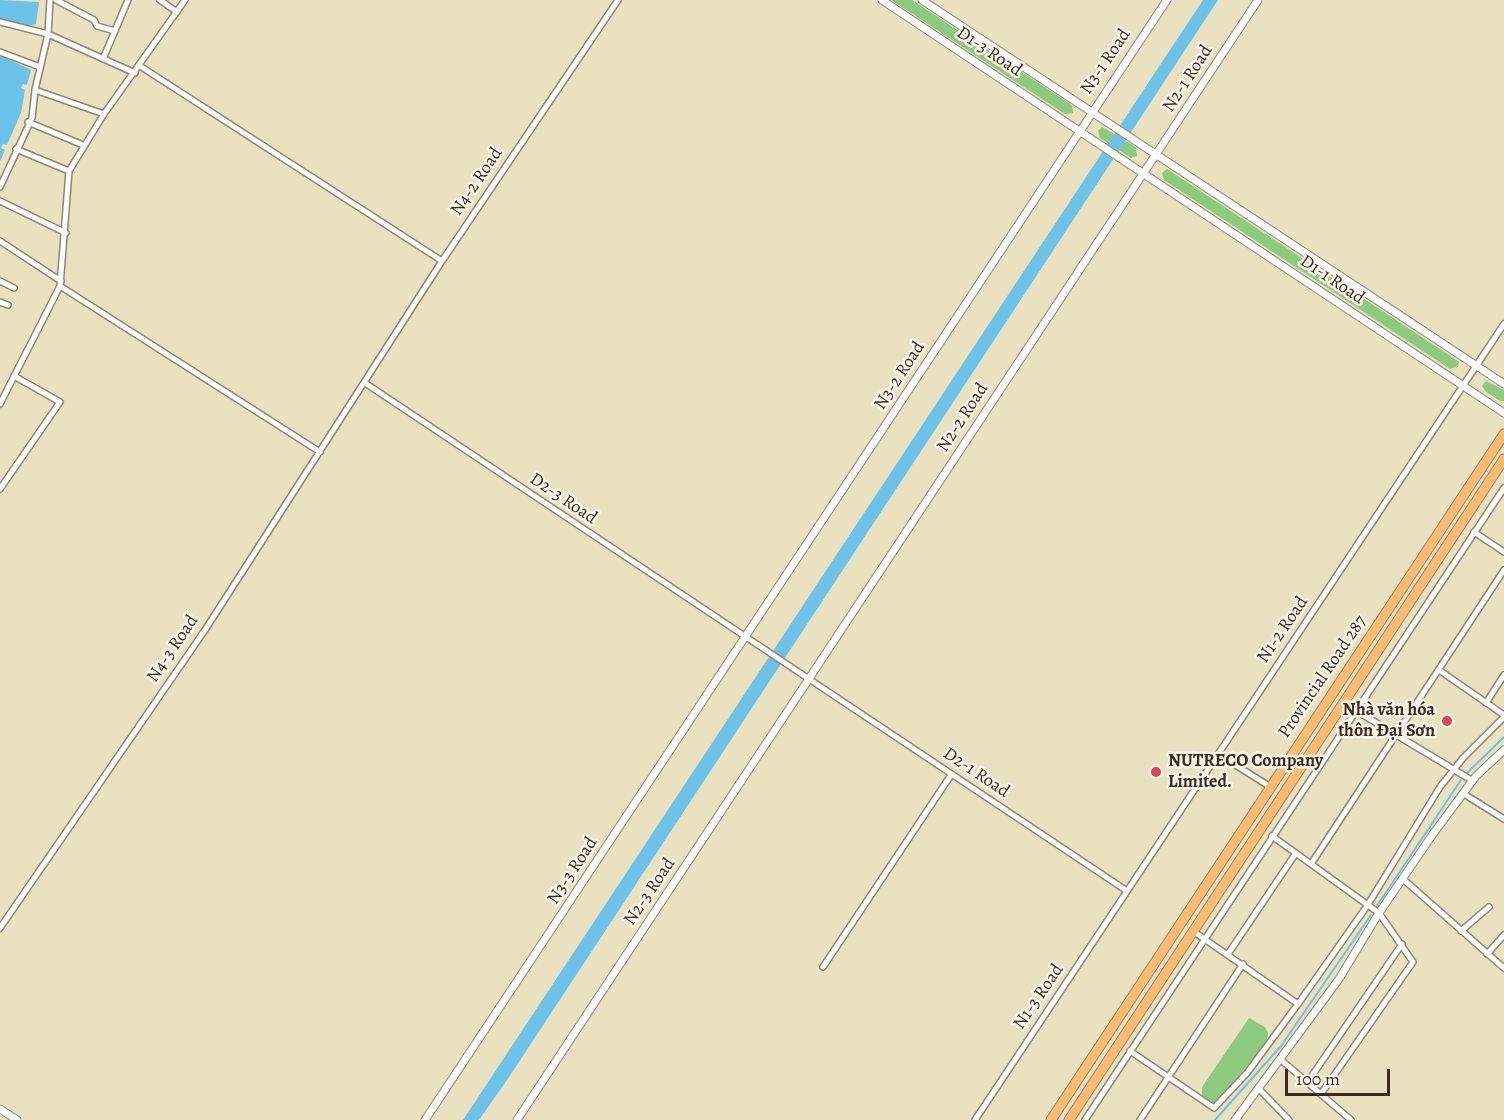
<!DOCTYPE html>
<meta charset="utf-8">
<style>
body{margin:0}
#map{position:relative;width:1504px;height:1120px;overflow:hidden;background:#e9e1bf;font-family:Alegreya,serif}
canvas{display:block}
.scale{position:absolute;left:1285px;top:1069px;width:105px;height:27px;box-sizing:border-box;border:3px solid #3b2a1e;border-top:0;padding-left:8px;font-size:18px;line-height:21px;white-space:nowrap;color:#3b2a1e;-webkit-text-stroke:4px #f7f3e8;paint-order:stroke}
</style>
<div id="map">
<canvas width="1504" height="1120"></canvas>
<div class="scale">100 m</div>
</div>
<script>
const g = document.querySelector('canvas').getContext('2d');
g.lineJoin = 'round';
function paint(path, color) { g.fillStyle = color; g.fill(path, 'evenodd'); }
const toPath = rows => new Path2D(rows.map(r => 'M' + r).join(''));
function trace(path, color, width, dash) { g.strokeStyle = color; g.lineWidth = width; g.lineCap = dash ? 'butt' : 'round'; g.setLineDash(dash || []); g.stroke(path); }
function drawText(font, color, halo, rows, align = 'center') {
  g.font = font + ' Alegreya,serif'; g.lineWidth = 5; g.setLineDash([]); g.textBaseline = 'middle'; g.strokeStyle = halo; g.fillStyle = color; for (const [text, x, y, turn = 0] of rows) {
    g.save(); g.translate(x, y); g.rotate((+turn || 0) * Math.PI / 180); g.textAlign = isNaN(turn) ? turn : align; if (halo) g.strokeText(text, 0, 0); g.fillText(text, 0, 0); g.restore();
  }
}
const green = toPath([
 [891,0,912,0,1072,105,1073,113,1065,114],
 [1102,127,1136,147,1137,156,1131,158,1100,138,1098,131],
 [1167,169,1455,359,1459,362,1458,367,1450,369,1164,180,1162,173],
 [1486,381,1504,390,1504,401,1500,401,1486,392,1482,386],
 [1249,1018,1265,1027,1268,1033,1267,1041,1235,1081,1215,1103,1211,1102,1202,1096,1202,1087]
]);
const water = toPath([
 [0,0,39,2,36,24,28,26,0,18],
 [1203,0,1218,0,507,1080,479,1120,463,1120],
 [0,55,31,70,27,85,23,84,21,88,25,90,21,113,7,145,3,144,1,148,5,150,0,162]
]);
const stream = toPath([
 [1467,773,1504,737],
 [1377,906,1461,780],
 [1215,1120,1281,1046,1371,915]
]);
const minor = toPath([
 [56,0,94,20,97,26,115,31],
 [160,0,177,12],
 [0,22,48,34,135,73],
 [0,52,40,67],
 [103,59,128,0],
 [140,66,442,261],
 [35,90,104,114],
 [28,122,83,145],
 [16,149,69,171],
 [0,187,32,118,35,90,48,34,50,0],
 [0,201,66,233],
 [0,241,61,281],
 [0,281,14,288],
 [60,286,320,452],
 [0,302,8,305],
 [365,383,1127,891],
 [0,404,60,286,69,171,104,114,185,0],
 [0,489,60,402,14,376],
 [1474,532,1504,552],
 [1439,670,1504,715],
 [1486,703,1504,675],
 [1355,710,1473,781],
 [1218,754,1269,786],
 [1464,794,1504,819],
 [1272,836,1379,913,1413,962,1321,1094],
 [1311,864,1504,570],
 [1403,879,1504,968],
 [0,928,205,630,442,261,618,0],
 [1193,931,1298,1004,1367,906,1440,787,1463,758,1504,717],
 [1461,931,1489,907],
 [1228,954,1296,853],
 [1487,954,1504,935],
 [823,967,951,775],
 [1130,1051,1214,1108,1247,1073,1298,1004],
 [1280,1059,1351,1120],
 [1307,1083,1402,944],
 [1258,1088,1289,1120],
 [975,1120,1504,324],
 [1085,1120,1504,488],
 [1140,1120,1243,964]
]);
const tertiary = toPath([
 [882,0,1504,413],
 [922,0,1504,384],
 [0,1109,17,1120],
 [425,1120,1167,0],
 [517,1120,1258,0],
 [1235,1120,1339,979,1379,913,1433,834,1476,776,1504,750]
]);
const primary = toPath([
 [1051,1120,1504,434],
 [1069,1120,1504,459]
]);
const markers = [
 [1447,721,6,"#d1495b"],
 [1156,772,6,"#d1495b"]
];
const streetNames = [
 ["D1-3 Road",989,52,34],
 ["N3-1 Road",1106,62,-56],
 ["N2-1 Road",1188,79,-57],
 ["N4-2 Road",477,182,-56],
 ["D1-1 Road",1332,280,34],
 ["N3-2 Road",900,376,-57],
 ["N2-2 Road",963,418,-57],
 ["D2-3 Road",563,499,34],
 ["N1-2 Road",1283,630,-56],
 ["N4-3 Road",173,649,-56],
 ["Provincial Road 287",1323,677,-56],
 ["D2-1 Road",976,773,34],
 ["N3-3 Road",573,871,-57],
 ["N2-3 Road",650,892,-56],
 ["N1-3 Road",1039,997,-56]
];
const poiNames = [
 ["Nhà văn hóa",1435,711],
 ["thôn Đại Sơn",1435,732],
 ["NUTRECO Company",1168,762,"left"],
 ["Limited.",1168,783,"left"]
];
paint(green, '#8cca80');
paint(water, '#6dc2e9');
trace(stream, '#6dc2e9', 2);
trace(minor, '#92866e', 8);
trace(tertiary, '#92866e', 9);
trace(primary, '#92866e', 11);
trace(minor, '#fff', 5);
trace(tertiary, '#fff', 7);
trace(primary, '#ffbb71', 9);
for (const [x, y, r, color] of markers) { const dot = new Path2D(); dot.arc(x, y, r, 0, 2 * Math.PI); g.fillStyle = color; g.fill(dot); trace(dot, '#f7f3e8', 2); }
drawText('18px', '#3b2a1e', '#f7f3e8', streetNames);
drawText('bold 18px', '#3b2a1e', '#f7f3e8', poiNames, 'right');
</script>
